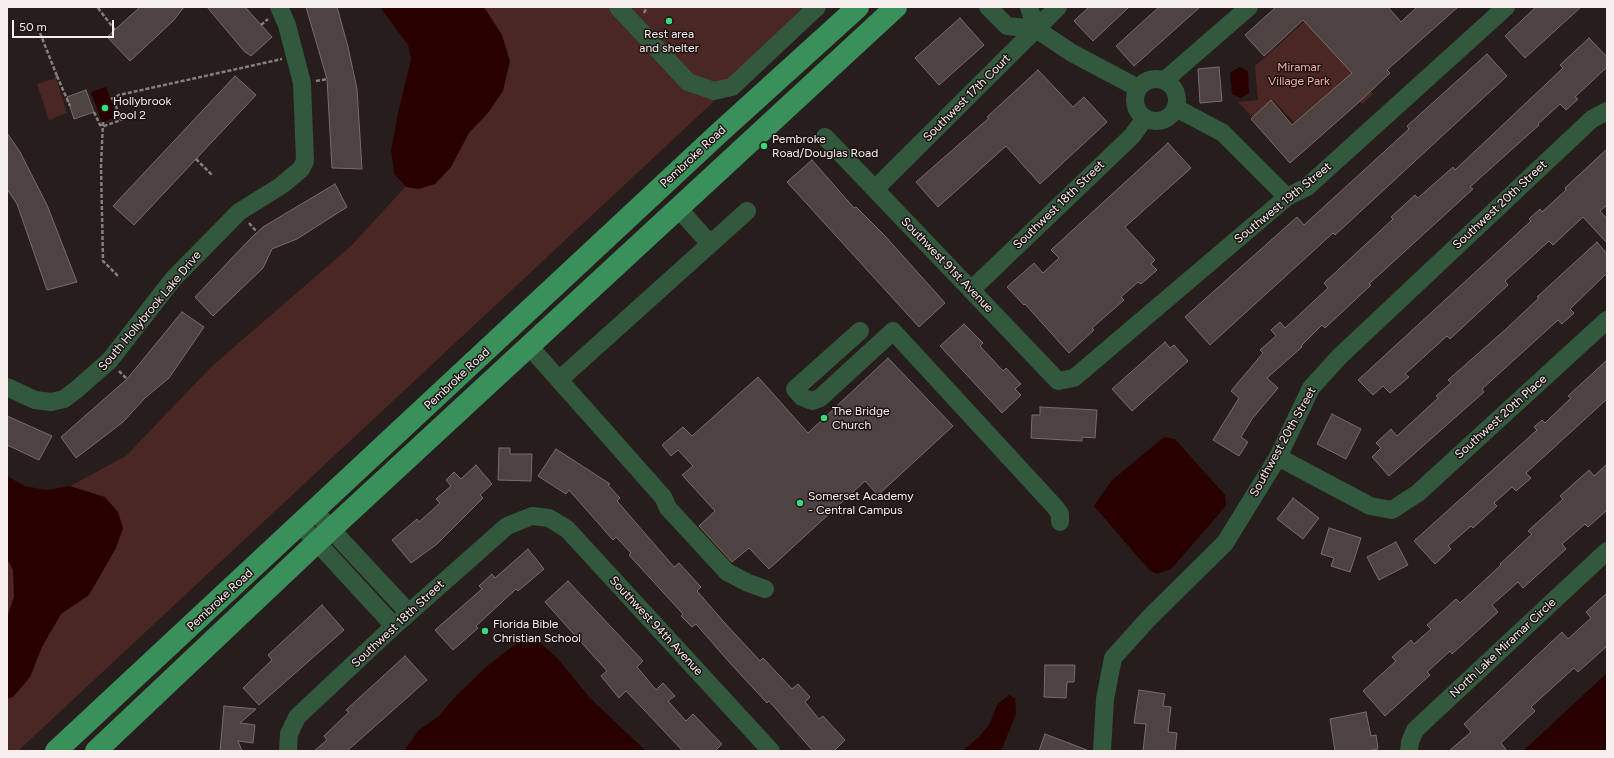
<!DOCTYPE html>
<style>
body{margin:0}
#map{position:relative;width:1614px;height:758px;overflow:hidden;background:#271d1c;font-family:Figtree,sans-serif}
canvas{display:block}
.frame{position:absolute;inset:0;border:8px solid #f6efee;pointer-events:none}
.scale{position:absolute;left:12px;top:20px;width:102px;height:18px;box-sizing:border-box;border:2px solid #f6efee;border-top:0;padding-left:5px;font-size:12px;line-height:14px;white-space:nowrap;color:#f6efee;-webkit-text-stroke:3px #1d1413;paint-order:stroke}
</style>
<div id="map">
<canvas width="1614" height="758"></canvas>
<div class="frame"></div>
<div class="scale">50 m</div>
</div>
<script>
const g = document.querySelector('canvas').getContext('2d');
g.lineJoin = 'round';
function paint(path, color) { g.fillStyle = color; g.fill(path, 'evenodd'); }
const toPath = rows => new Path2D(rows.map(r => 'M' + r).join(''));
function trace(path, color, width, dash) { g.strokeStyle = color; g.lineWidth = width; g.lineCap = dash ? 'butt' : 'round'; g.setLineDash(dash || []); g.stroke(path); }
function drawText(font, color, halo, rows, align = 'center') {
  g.font = font + ' Figtree,sans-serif'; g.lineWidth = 3; g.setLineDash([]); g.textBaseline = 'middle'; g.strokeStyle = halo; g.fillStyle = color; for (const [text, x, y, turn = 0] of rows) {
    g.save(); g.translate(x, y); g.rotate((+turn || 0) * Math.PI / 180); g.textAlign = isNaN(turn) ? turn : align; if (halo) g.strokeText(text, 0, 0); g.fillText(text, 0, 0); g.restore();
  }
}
const green = toPath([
 [380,7,815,7,18,751,7,751,7,476,25,486,47,490,70,486,126,456,211,367,352,245,405,187,394,174,391,151,398,113,411,59,408,45],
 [1305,21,1373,94,1362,104,1342,82,1296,124,1273,100,1253,118,1238,102,1258,100,1255,66],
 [56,78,67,113,49,120,37,84]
]);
const water = toPath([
 [380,7,484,7,502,35,510,61,503,91,488,113,469,133,451,167,435,184,419,189,406,187,394,174,391,151,398,113,411,59,408,45],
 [1239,67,1248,71,1249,93,1241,98,1232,94,1230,73],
 [106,87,117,117,102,122,91,92],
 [1164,437,1175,439,1225,495,1226,506,1171,569,1157,574,1149,570,1094,506,1112,480],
 [7,476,25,486,47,490,70,486,105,497,118,512,123,528,116,548,89,595,61,614,42,647,30,677,13,697,7,699,7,617,14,597,13,570,7,559],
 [536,639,557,658,591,699,646,751,406,751,406,748,419,730,439,716,454,698,486,667,518,642],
 [1607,673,1607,751,1523,751],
 [1009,695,1015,698,1016,714,1001,751,962,751,979,737,990,723,997,705]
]);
const building = toPath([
 [140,7,184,7,173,21,130,61,107,37,140,7],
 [207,7,245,7,272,37,251,56,244,51,207,7],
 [306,7,337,7,348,47,357,89,362,169,332,168,327,79,306,7],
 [1089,7,1129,7,1093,41,1074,21,1089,7],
 [1159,7,1200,7,1134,66,1116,46,1159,7],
 [1276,7,1388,7,1401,22,1417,7,1458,7,1387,70,1390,73,1358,103,1290,163,1251,119,1271,100,1292,125,1352,73,1303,20,1264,56,1245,35,1276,7],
 [1536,7,1581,7,1525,58,1505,36,1536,7],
 [960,18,984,45,939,85,915,58,960,18],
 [1589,38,1607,57,1607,67,1575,97,1578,99,1566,110,1560,104,1538,124,1539,125,1470,187,1473,189,1369,284,1371,285,1325,328,1322,325,1301,346,1302,347,1267,378,1278,388,1252,419,1241,437,1248,442,1239,456,1213,440,1239,398,1231,391,1263,353,1260,350,1276,336,1271,330,1280,322,1285,328,1328,288,1324,283,1393,219,1391,217,1415,195,1418,198,1453,167,1455,170,1563,68,1560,65,1589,38],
 [1487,54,1507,76,1335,235,1333,233,1210,345,1185,317,1297,217,1304,225,1409,129,1407,126,1487,54],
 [1219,67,1222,101,1200,103,1198,69,1219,67],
 [1038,70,1073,107,1084,97,1107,122,1040,184,1006,146,938,207,916,182,989,118,987,117,1038,70],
 [235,76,256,95,134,225,113,206,235,76],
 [86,90,94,112,74,119,67,97,86,90],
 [7,133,20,152,47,205,77,282,47,290,17,204,7,189,7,133],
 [1168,143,1191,168,1125,227,1155,260,1151,264,1157,270,1141,284,1138,282,1121,297,1124,300,1092,328,1094,330,1069,353,1025,304,1024,305,1007,287,1034,263,1043,273,1059,258,1051,250,1168,143],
 [1607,149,1607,205,1600,211,1607,219,1607,243,1583,217,1553,245,1549,241,1505,281,1508,285,1450,339,1447,336,1405,374,1409,377,1390,393,1383,386,1373,395,1358,380,1531,221,1529,219,1540,209,1542,212,1566,190,1565,188,1607,149],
 [812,160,854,208,856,207,885,236,945,303,919,327,787,182,812,160],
 [335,184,347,207,297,239,272,249,263,268,213,316,195,297,251,238,263,227,335,184],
 [1597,242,1607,254,1607,273,1570,309,1574,313,1562,324,1558,320,1482,389,1484,392,1389,476,1372,457,1381,448,1376,443,1391,429,1397,436,1438,398,1436,396,1451,383,1448,380,1506,329,1539,298,1537,297,1597,242],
 [182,312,204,327,169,378,145,398,123,422,76,458,61,437,127,379,182,312],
 [964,324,983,343,980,346,1003,371,1006,368,1021,384,1015,389,1021,395,1002,413,940,346,964,324],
 [1165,342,1170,348,1174,345,1188,361,1132,411,1112,389,1165,342],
 [888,358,953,426,878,495,865,481,769,569,749,548,732,562,699,526,715,511,682,475,693,466,678,450,671,456,662,445,683,427,692,436,758,377,808,433,888,358],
 [1607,360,1607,399,1526,473,1531,478,1516,491,1512,487,1494,503,1497,506,1473,528,1471,526,1448,546,1451,549,1435,564,1414,541,1537,430,1534,427,1542,420,1545,423,1571,398,1568,396,1607,360],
 [1040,407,1097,410,1095,438,1082,437,1082,441,1031,438,1032,415,1040,415,1040,407],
 [1332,414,1361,429,1346,459,1317,444,1332,414],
 [7,416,52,436,39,460,7,445,7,416],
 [499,448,510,448,510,454,532,454,531,481,498,480,499,448],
 [556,449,610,484,608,485,620,498,617,501,674,567,679,563,701,587,697,591,723,621,760,661,763,658,792,689,798,684,810,697,805,702,819,719,823,716,845,740,834,751,813,751,769,701,767,703,730,663,696,624,692,627,681,616,683,614,629,555,631,553,616,537,613,540,569,490,566,494,538,476,556,449],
 [1607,464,1607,510,1588,527,1585,524,1562,544,1566,549,1523,588,1518,582,1492,605,1498,612,1452,654,1450,651,1427,672,1430,675,1385,716,1363,691,1396,661,1392,657,1411,640,1414,644,1431,629,1427,625,1456,599,1460,603,1501,565,1500,564,1532,534,1528,531,1563,499,1560,496,1589,470,1594,476,1607,464],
 [476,465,492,484,480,495,483,498,437,544,411,563,392,540,417,519,419,522,440,503,436,499,451,486,446,480,454,472,461,479,476,465],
 [1293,498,1319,518,1303,539,1277,519,1293,498],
 [1329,528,1361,538,1350,572,1331,566,1334,558,1321,554,1329,528],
 [1396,542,1408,565,1379,580,1367,557,1396,542],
 [528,549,544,569,518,591,516,589,476,626,478,628,453,650,435,630,482,589,479,586,492,574,495,578,528,549],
 [568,581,643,661,637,667,656,690,663,683,675,696,668,701,686,721,693,714,722,744,715,751,683,751,626,691,619,698,601,676,607,671,545,602,568,581],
 [1607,593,1607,646,1578,672,1574,668,1531,707,1535,711,1501,743,1507,751,1449,751,1471,732,1464,724,1562,632,1568,639,1591,618,1586,612,1607,593],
 [322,605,344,630,259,705,243,688,272,660,268,655,322,605],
 [405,656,427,680,347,751,314,751,327,740,324,736,349,712,346,710,405,656],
 [1045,665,1075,665,1074,682,1067,682,1066,698,1044,697,1045,665],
 [1139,690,1165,694,1163,706,1171,707,1168,732,1177,733,1175,751,1143,751,1146,724,1134,723,1139,690],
 [224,706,256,709,240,723,255,725,253,743,238,741,242,751,220,751,224,706],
 [1366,712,1371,736,1376,735,1378,749,1366,751,1335,751,1330,719,1366,712],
 [1045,734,1087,750,1087,751,1039,751,1045,734]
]);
const path = toPath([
 [98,8,115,30],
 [644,13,647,7],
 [261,25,268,19],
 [40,33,57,76,56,78],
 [57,76,70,106],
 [316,81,327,79],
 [111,99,119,95,282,59],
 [94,112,100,125,104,126,121,120,113,98],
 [103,122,101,166,103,261,119,277],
 [196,159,213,176],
 [249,223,257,232],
 [119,371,127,379]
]);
const minor = toPath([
 [618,7,688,82,714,91,732,87,817,7],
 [988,7,1007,26,1036,29,1072,53,1138,88],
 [1029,7,1036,29],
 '1135 100a21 21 0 1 1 42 0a21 21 0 1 1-42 0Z',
 [1165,80,1249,7],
 [1176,108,1223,133,1287,197],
 [825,137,1058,381,1074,378,1287,197,1307,187,1506,7],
 [875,189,1058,7],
 [678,208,710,244],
 [971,290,1132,136,1145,118],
 [860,331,795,389,802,397,812,401,820,398,893,331,1055,507,1060,514,1060,522],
 [529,346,663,497,668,508,727,572,748,583,765,589],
 [559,380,747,211],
 [7,387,35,400,51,402,64,399,76,390,110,360,174,278,239,212,282,185,301,169,305,161,302,83,287,25,279,7],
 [1278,457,1370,506,1392,510,1418,493,1607,320],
 [315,512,409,613],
 [301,525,394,626],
 [288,751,289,734,297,717,394,626,507,526,532,516,549,518,567,529,771,751],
 [1102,751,1105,699,1113,658,1149,618,1225,543,1278,457,1311,388,1339,357,1592,119,1607,111],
 [1409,751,1410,742,1415,730,1607,551]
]);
const major = toPath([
 [56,751,718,134,858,7],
 [96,751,316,543,896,7]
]);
const markers = [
 [669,21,4,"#3cd77e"],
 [105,108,4,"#3cd77e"],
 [764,146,4,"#3cd77e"],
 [824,418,4,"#3cd77e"],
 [800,503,4,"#3cd77e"],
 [485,631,4,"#3cd77e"]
];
const poiNames = [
 ["Rest area",669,34,"center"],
 ["and shelter",669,48,"center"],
 ["Hollybrook",113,101],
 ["Pool 2",113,115],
 ["Pembroke",772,139],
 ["Road/Douglas Road",772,153],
 ["The Bridge",832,411],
 ["Church",832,425],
 ["Somerset Academy",808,496],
 ["- Central Campus",808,510],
 ["Florida Bible",493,624],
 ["Christian School",493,638]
];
const parkNames = [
 ["Miramar",1299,67],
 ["Village Park",1299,81]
];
const streetNames = [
 ["Southwest 17th Court",967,98,-45],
 ["Pembroke Road",693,157,-43],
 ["Southwest 19th Street",1283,203,-39],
 ["Southwest 18th Street",1059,205,-44],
 ["Southwest 20th Street",1500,205,-43],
 ["Southwest 91st Avenue",947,265,46],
 ["South Hollybrook Lake Drive",150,311,-50],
 ["Pembroke Road",457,379,-43],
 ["Southwest 20th Place",1501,417,-42],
 ["Southwest 20th Street",1283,442,-61],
 ["Pembroke Road",220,600,-43],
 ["Southwest 18th Street",398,624,-43],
 ["Southwest 94th Avenue",656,626,47],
 ["North Lake Miramar Circle",1503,648,-43]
];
paint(green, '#4a2723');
paint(water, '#280000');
paint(building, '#4e4341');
trace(building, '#7a6d6b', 1);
trace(path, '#877f7e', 2.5, [4, 2]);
trace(minor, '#32583e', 18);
trace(major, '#39905a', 22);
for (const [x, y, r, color] of markers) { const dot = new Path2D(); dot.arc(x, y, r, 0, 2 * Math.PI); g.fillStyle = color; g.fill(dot); trace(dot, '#1d1413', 1.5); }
drawText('12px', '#f6efee', '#1d1413', poiNames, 'left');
drawText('12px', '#f8afa6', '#1d1413', parkNames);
drawText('12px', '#f6efee', '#1d1413', streetNames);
</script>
